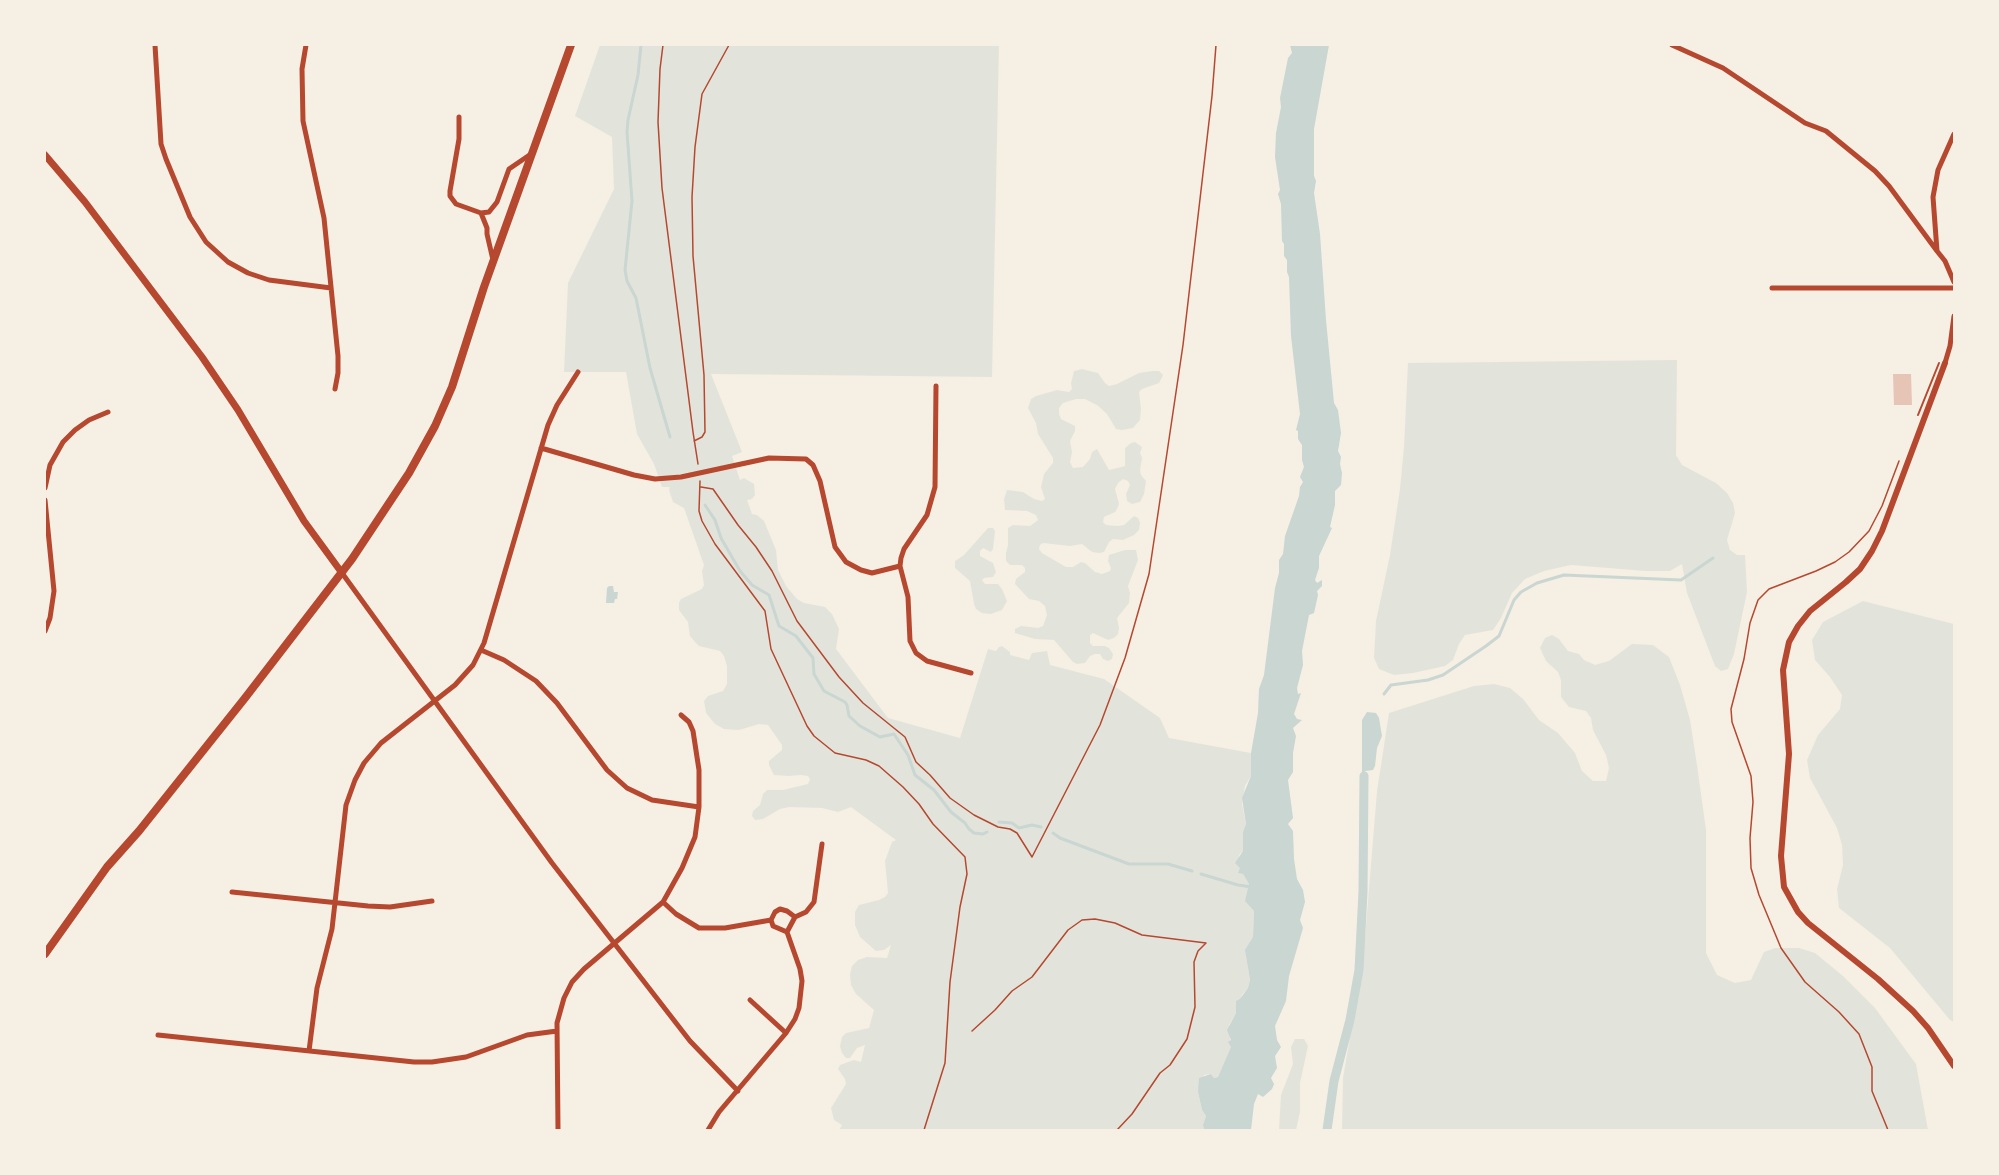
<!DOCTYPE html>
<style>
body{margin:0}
#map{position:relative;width:1999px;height:1175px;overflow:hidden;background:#f6efe4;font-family:Montserrat,sans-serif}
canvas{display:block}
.frame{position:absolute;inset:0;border:46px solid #f6efe4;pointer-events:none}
</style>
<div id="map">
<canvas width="1999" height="1175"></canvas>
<div class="frame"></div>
</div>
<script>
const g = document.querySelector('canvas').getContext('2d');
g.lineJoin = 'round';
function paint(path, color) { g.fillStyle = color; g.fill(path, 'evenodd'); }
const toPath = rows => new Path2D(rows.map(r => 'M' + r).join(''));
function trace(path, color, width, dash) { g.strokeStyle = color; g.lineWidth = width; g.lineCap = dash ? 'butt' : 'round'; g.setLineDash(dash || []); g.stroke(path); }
const green = toPath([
 [600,45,999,45,992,377,711,374,742,452,732,456,740,480,744,478,754,484,755,495,752,499,747,500,752,514,757,515,764,521,776,550,778,570,786,586,797,599,804,603,825,607,832,614,839,629,836,649,888,718,960,738,988,649,996,651,999,647,1002,646,1010,652,1010,655,1029,660,1032,653,1047,651,1050,665,1104,679,1160,718,1169,738,1251,753,1251,776,1245,786,1242,804,1246,824,1243,832,1243,851,1239,855,1241,868,1239,873,1243,874,1249,884,1249,905,1254,911,1253,937,1246,955,1250,980,1248,988,1242,995,1236,1013,1229,1025,1231,1047,1224,1065,1218,1077,1214,1078,1211,1074,1204,1075,1198,1092,1202,1110,1206,1116,1203,1125,1204,1130,839,1130,842,1125,834,1120,831,1108,846,1084,845,1079,838,1069,840,1065,854,1060,861,1062,865,1045,857,1048,850,1058,846,1058,842,1053,840,1046,842,1037,846,1033,869,1028,874,1010,856,994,851,985,850,975,852,966,858,960,867,957,887,958,891,945,884,950,876,951,860,937,855,925,855,912,859,905,879,900,885,897,888,893,885,861,892,842,896,840,851,807,838,812,822,808,789,807,780,809,763,819,755,820,752,816,753,811,760,805,763,794,767,790,783,790,808,784,810,779,808,776,801,775,789,776,774,775,769,765,769,761,782,750,782,745,768,725,759,724,739,730,724,729,715,724,706,713,704,701,708,696,723,691,727,684,727,666,724,656,720,651,699,646,695,642,690,636,688,622,679,610,679,603,681,599,702,589,704,585,702,571,704,565,684,508,673,502,669,490,670,487,662,487,654,464,637,434,626,372,564,372,568,283,614,189,612,137,575,116],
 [1677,360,1676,455,1682,465,1716,483,1727,493,1733,503,1735,513,1727,540,1730,550,1737,555,1745,555,1747,592,1734,654,1728,669,1721,671,1715,666,1687,593,1682,564,1670,571,1645,571,1571,565,1544,571,1525,579,1512,593,1501,618,1493,630,1465,635,1459,644,1453,660,1445,666,1413,673,1394,675,1379,669,1374,658,1376,621,1390,555,1400,489,1404,447,1408,363],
 [1082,369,1098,373,1105,383,1109,386,1117,384,1139,373,1152,371,1159,371,1163,375,1159,383,1142,389,1139,392,1141,409,1140,420,1133,428,1122,430,1116,429,1107,414,1097,405,1085,399,1076,399,1063,403,1059,408,1059,414,1061,419,1075,426,1075,431,1070,441,1072,452,1070,462,1073,468,1083,467,1090,459,1092,452,1097,449,1109,470,1125,466,1125,448,1131,443,1135,442,1142,447,1140,453,1142,458,1140,470,1141,475,1146,481,1144,494,1140,502,1132,504,1127,501,1126,494,1130,485,1128,481,1123,479,1118,483,1115,489,1119,504,1117,509,1115,512,1104,517,1103,522,1106,525,1118,526,1124,525,1134,516,1138,518,1140,523,1139,530,1134,535,1123,540,1113,539,1109,542,1104,552,1099,553,1092,552,1082,544,1070,546,1043,543,1040,545,1039,549,1042,553,1066,567,1073,567,1081,562,1085,563,1095,572,1102,574,1110,571,1111,568,1108,561,1109,555,1125,550,1136,550,1138,560,1128,586,1130,593,1129,603,1117,618,1119,628,1118,634,1114,638,1108,640,1093,633,1090,635,1090,643,1093,646,1105,646,1109,648,1113,654,1112,659,1108,661,1103,659,1100,654,1095,654,1090,656,1085,663,1077,664,1073,662,1054,640,1035,639,1015,633,1015,629,1021,626,1038,628,1043,626,1047,615,1045,606,1039,601,1029,599,1015,584,1016,579,1025,572,1025,568,1022,565,1010,565,1006,561,1006,553,1008,545,1008,528,1013,525,1030,526,1038,520,1036,515,1027,511,1005,510,1004,499,1007,490,1023,492,1034,499,1042,501,1045,499,1041,487,1044,474,1053,463,1053,458,1038,434,1036,423,1028,408,1031,399,1036,396,1057,390,1069,392,1072,389,1071,383,1074,371],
 [988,528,993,528,995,531,993,549,991,552,983,548,980,551,980,556,993,563,996,572,993,577,984,578,982,580,985,584,998,584,1002,589,1007,601,1002,610,991,614,982,613,976,609,974,604,970,581,955,568,955,561,964,555],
 [1863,601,1954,624,1954,1022,1950,1020,1890,948,1839,908,1837,889,1843,865,1842,845,1837,828,1810,778,1807,760,1818,735,1840,709,1842,695,1830,677,1815,660,1812,640,1823,622],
 [1552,635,1559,639,1568,651,1579,654,1584,660,1595,665,1609,661,1632,644,1653,645,1669,657,1680,685,1690,720,1697,765,1706,830,1706,953,1717,975,1735,983,1751,980,1764,952,1775,948,1799,948,1815,953,1843,976,1875,1008,1916,1064,1928,1130,1342,1130,1343,1078,1363,962,1377,791,1389,713,1474,686,1494,684,1510,688,1523,699,1539,720,1558,733,1575,753,1582,771,1593,781,1606,781,1609,768,1606,755,1593,730,1591,718,1586,711,1569,707,1561,697,1561,680,1558,672,1546,661,1540,648,1545,638],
 [1295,1039,1304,1039,1308,1046,1300,1083,1300,1112,1296,1130,1279,1130,1281,1095,1293,1064,1291,1047]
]);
const water = toPath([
 [1290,45,1329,45,1314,129,1314,176,1316,181,1314,193,1320,234,1326,320,1334,403,1338,410,1341,433,1338,451,1341,457,1340,464,1342,473,1341,485,1335,491,1335,505,1330,527,1332,528,1319,556,1319,568,1315,580,1317,583,1322,580,1322,586,1317,591,1318,595,1314,613,1309,615,1302,651,1303,665,1297,688,1298,694,1301,693,1294,714,1297,719,1302,720,1293,728,1296,736,1293,753,1293,772,1288,780,1293,818,1288,824,1293,831,1294,859,1297,879,1303,890,1305,902,1300,920,1303,928,1289,976,1286,1001,1275,1026,1277,1040,1281,1047,1275,1056,1277,1068,1271,1078,1274,1084,1272,1089,1263,1097,1258,1094,1254,1104,1251,1130,1204,1130,1203,1125,1206,1116,1202,1110,1198,1092,1199,1078,1211,1074,1214,1078,1218,1077,1231,1047,1228,1042,1231,1040,1227,1030,1236,1013,1236,1001,1240,999,1248,988,1250,980,1245,950,1253,937,1254,911,1245,901,1249,884,1243,874,1238,873,1240,868,1235,863,1243,851,1243,832,1246,824,1242,798,1251,776,1251,753,1258,713,1259,689,1264,675,1275,588,1279,573,1279,560,1283,554,1285,536,1299,496,1300,487,1303,482,1300,477,1304,467,1302,460,1302,445,1298,439,1298,431,1296,430,1300,414,1291,336,1289,277,1287,272,1287,260,1284,256,1284,244,1282,241,1281,204,1278,194,1280,190,1275,157,1276,133,1281,107,1280,98,1288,58,1292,53],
 [609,586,613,586,614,592,618,592,617,599,615,599,614,603,606,603,607,588],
 [1367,712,1376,713,1379,718,1382,736,1377,748,1375,766,1373,770,1365,771,1364,776,1362,776,1362,720]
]);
const stream = toPath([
 [641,45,638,75,628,120,627,132,632,201,625,270,627,281,636,298,650,368,670,437],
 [705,505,715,520,721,538,740,571,752,585,769,595,779,626,796,636,813,658,814,674,824,691,845,702,847,705,849,716,860,726,880,737,894,734,908,755,915,775,934,790,951,812,965,823,969,829,974,833,983,834,987,832],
 [1384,694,1391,685,1428,680,1443,675,1486,646,1499,636,1514,600,1521,592,1537,583,1564,575,1681,580,1713,558],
 [999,822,1012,823,1019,828,1032,825,1041,827],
 [1053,833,1060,838,1121,861,1129,864,1168,864,1192,871],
 [1201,874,1238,885,1252,887]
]);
const canal = toPath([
 [1327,1130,1334,1081,1350,1020,1359,970,1363,892,1364,776]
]);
const building = toPath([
 [1893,374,1911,374,1912,405,1894,405]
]);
const path = toPath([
 [663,45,660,69,658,122,662,188,693,432,698,464],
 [694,441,702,437,705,432,704,375,693,256,692,197,695,147,702,94,729,45],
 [700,481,699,511,702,521,715,544,765,611,771,649,807,726,814,736,835,753,866,760,879,766,903,787,919,804,933,824,965,857,967,874,960,907,950,982,945,1063,924,1130],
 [701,487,713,489,738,525,756,547,772,571,797,621,839,677,863,703,905,737,916,762,930,775,950,798,974,815,998,827,1010,829,1017,833,1032,857,1100,725,1125,658,1149,574,1183,345,1212,96,1216,45],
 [972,1031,995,1010,1012,991,1032,977,1068,930,1082,920,1095,919,1115,923,1142,935,1206,943,1198,951,1194,962,1195,1007,1187,1039,1170,1065,1160,1073,1132,1114,1117,1130],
 [1888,1130,1872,1091,1872,1067,1859,1034,1839,1012,1805,982,1781,948,1759,895,1751,868,1750,838,1753,802,1751,776,1732,722,1731,709,1744,659,1750,623,1758,600,1769,589,1816,571,1835,562,1849,552,1869,531,1882,506,1899,461]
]);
const service = toPath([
 [1918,415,1939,363]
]);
const minor = toPath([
 [155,45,161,144,166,159,190,217,206,242,228,262,248,273,269,280,331,288],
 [306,45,302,69,303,121,324,218,338,356,338,373,335,389],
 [1672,45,1723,68,1805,123,1826,131,1875,171,1889,186,1937,251],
 [459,117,459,139,450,191,450,196,456,204,481,213,489,212,497,202,509,169,531,154],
 [1954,134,1938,170,1933,197,1937,251,1945,261,1954,282],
 [481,213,487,228,487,234,493,260],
 [1772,288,1954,288],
 [1945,363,1950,346,1954,316],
 [541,448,634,475,655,479,681,477,769,458,806,459,813,465,820,481,835,547,846,562,861,570,872,573,900,566,901,558,904,549,927,515,935,487,936,386],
 [45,488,50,465,63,442,75,430,89,420,108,412],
 [45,500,54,591,50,618,45,631],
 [900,566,908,597,910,641,916,653,927,661,971,673],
 [342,573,552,863,690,1041,738,1091],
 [481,650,504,660,536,681,557,703,607,770,627,788,652,800,699,807],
 [232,892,368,906,390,907,432,901],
 [663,902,676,914,699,928,725,928,771,920,775,912,780,909,787,911,795,917],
 [795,917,806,912,814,902,822,844],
 [771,920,773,926,787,932],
 [750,1000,786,1033],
 [158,1035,414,1062,432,1062,466,1057,527,1035,557,1031],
 [309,1051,317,988,332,929,346,805,355,780,364,763,381,743,455,685,473,665,484,643,548,425,557,405,578,372],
 [558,1130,557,1023,564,998,572,982,584,969,663,902,682,868,695,837,699,807,699,770,693,731,689,722,681,715],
 [708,1130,719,1112,786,1033,795,1019,799,1008,802,981,800,969,787,932,795,917]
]);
const tertiary = toPath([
 [1945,363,1882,531,1872,551,1860,569,1846,582,1810,611,1798,626,1789,642,1783,670,1789,754,1781,856,1784,887,1798,912,1808,923,1878,979,1913,1011,1928,1028,1954,1066]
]);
const secondary = toPath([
 [45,155,85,202,202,357,238,410,304,521,342,573]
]);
const primary = toPath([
 [45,954,107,867,139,831,245,698,352,559,409,473,435,426,452,387,484,287,571,45]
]);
paint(green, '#e2e4dc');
paint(water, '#c9d6d2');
trace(stream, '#c9d6d2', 3);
trace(canal, '#c9d6d2', 9);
paint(building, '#e6c5b7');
trace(path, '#b5482f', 1.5);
trace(service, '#b5482f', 2);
trace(minor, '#b5482f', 5);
trace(tertiary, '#b5482f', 6);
trace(secondary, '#b5482f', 7);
trace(primary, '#b5482f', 8);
</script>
